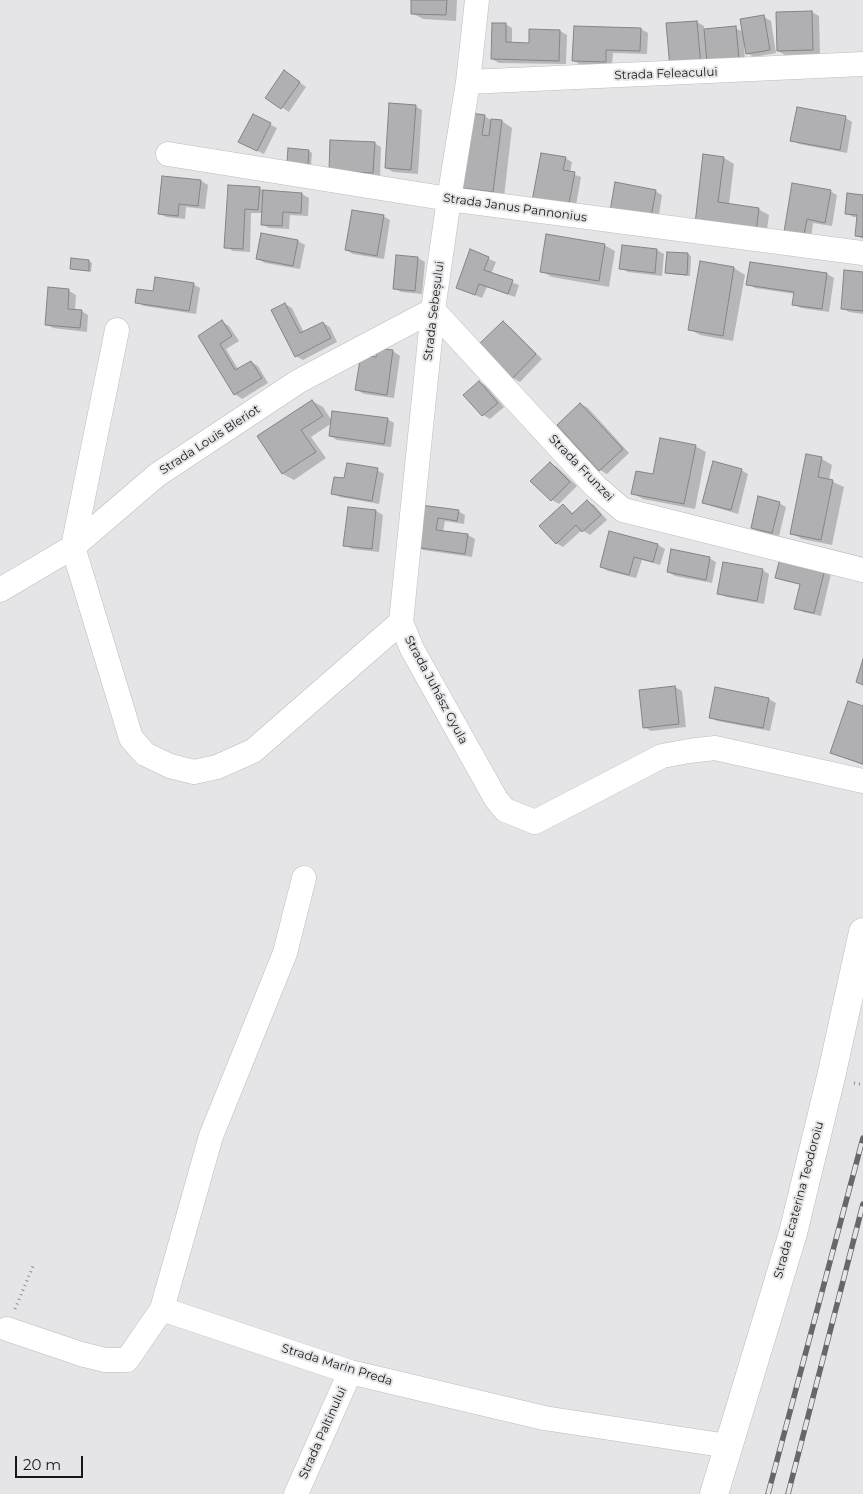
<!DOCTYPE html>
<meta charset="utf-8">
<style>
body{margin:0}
#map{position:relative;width:863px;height:1494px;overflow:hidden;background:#e5e5e8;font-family:Montserrat,sans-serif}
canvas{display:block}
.scale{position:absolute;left:15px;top:1456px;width:68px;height:22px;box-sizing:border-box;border:2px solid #161717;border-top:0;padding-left:6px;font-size:15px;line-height:18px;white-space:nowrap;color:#161717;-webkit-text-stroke:4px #e5e5e8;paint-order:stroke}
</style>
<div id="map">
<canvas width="863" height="1494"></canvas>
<div class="scale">20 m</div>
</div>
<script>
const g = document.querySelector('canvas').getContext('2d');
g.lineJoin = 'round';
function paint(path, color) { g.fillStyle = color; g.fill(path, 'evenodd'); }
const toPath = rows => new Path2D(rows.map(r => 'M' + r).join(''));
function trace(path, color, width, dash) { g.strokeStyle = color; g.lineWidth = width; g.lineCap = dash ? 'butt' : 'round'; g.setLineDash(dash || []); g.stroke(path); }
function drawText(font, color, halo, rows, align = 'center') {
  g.font = font + ' Montserrat,sans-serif'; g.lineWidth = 4; g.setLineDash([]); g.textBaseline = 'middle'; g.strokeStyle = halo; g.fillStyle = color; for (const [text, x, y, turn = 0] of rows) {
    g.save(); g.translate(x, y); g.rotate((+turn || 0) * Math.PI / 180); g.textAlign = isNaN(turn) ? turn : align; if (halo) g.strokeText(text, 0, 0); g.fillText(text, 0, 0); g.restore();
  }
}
const shadow = toPath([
 [412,0,457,0,456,21,423,19,412,13],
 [812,12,819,16,820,54,785,55,778,51],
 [764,17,771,21,776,53,754,57,747,53,746,43,744,44,745,63,678,71,697,22,704,26,704,31,735,28,744,32],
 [505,24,512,28,512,44,530,44,560,31,567,35,566,64,499,63,492,59],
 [641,29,648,33,647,54,613,53,612,66,581,65,574,61],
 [291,76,306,87,289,112,266,97],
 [415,106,422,110,418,174,393,172,386,168],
 [254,116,277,128,264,154,247,146],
 [484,116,491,120,502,121,512,128,504,197,473,194,462,187],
 [846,118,852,122,847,153,799,144,792,140],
 [374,143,381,147,380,177,330,170],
 [309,151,312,153,311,166,292,164],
 [565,158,572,162,570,173,581,177,575,211,541,205],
 [724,158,734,164,729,205,758,209,769,215,766,237,707,230],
 [201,181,208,185,205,209,186,207,185,219,166,217,159,213],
 [229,186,259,188,266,192,302,194,309,198,308,216,290,215,289,229,269,228,262,224,263,213,251,213,250,252,233,251,226,247],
 [655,191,662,195,658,221,618,214],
 [830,191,837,195,832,226,813,223,811,238,793,235],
 [863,196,863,239,856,235,858,217,853,217,846,213],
 [383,216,390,220,384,259,353,254,346,250],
 [298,241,305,245,300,269,265,263,258,259],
 [604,245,615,251,609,287,552,277,541,271],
 [623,247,657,250,664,254,662,276,628,272,621,268],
 [471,251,496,262,491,274,519,285,515,297,487,287,482,298,457,288],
 [668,253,688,254,691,256,690,276,670,274,666,272],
 [418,258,425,262,422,294,401,292,394,288],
 [72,260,89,261,92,263,91,272,72,268],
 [701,263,734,268,745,275,733,341,700,335,689,329],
 [751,263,827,274,834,278,829,312,801,308,794,304,795,294,755,288,748,284],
 [863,273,863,314,849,312,842,308],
 [193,284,200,288,196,314,144,306,137,302],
 [50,289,69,291,76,295,75,311,81,311,88,315,87,332,53,328,46,324],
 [285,304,292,308,304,333,323,323,330,327,337,342,303,360,296,356],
 [222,322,229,326,239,341,226,349,238,369,251,362,258,366,268,383,242,399,235,394,199,336],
 [503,322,510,327,542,359,520,382,513,378],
 [378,349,393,351,400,356,394,398,364,394,357,390,377,358],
 [480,382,486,386,504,407,490,419,483,415,465,395],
 [312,401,323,407,332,421,387,419,394,423,391,447,337,440,330,436,332,423,311,437,326,458,294,480,283,474,259,437],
 [581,404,588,408,629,453,607,474,600,470],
 [695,446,706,452,695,509,643,499,632,493],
 [807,455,822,459,832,465,829,480,844,487,832,545,802,539,791,533],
 [550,463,557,467,577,486,559,504,552,500,532,481],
 [377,470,384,474,379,504,340,497,333,493,345,480],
 [741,470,748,474,738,514,711,506,704,502],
 [587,501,594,505,607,520,590,535,582,530,563,547,556,543,563,505,574,514],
 [779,503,786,507,779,536,759,532,752,528],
 [421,506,458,511,465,515,464,524,445,521,443,532,468,535,475,539,472,557,423,550,416,546],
 [349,508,376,511,383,515,379,552,352,549,345,545],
 [658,545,665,549,660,565,642,560,636,578,608,571,601,567],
 [709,558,716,562,712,583,675,576,668,572],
 [781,559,831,574,821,616,803,612,796,608,801,585,784,581,777,577],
 [762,570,769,574,764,604,726,597,719,593],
 [675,687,682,691,686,727,651,731,644,727],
 [769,699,776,703,770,731,717,721,710,717],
 [863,708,863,765,832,753]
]);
const building = toPath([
 [411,0,447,0,446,15,411,14,411,0],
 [812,11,813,50,777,51,776,12,812,11],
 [764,15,770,50,746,54,740,19,764,15],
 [697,21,701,66,670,68,666,23,697,21],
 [492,23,506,23,506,42,529,43,529,29,560,30,559,61,491,59,492,23],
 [574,26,641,28,640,51,606,50,606,62,572,61,574,26],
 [736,26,739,59,707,62,704,29,736,26],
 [284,70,300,82,281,109,265,98,284,70],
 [389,103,416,105,411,170,385,168,389,103],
 [797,107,846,116,840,150,790,141,797,107],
 [470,113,485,115,482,135,489,136,491,119,502,120,493,192,461,188,470,113],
 [253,114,271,123,257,151,238,142,253,114],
 [330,140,375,142,373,173,329,171,330,140],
 [288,148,309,150,308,165,287,163,288,148],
 [541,153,566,157,563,170,575,172,568,208,532,201,541,153],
 [703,154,724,157,718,202,759,208,756,232,695,224,703,154],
 [162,176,201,180,198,206,179,204,178,216,158,214,162,176],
 [615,182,656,190,651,217,610,211,615,182],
 [792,183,831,190,825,223,807,219,804,235,784,232,792,183],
 [228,185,260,187,258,210,245,209,243,249,224,248,228,185],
 [263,190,302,193,301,213,283,212,282,226,261,225,263,190],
 [847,193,863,195,863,237,855,236,857,215,845,214,847,193],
 [352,210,384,215,377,256,345,250,352,210],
 [261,233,298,240,293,266,256,259,261,233],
 [546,234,605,244,599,281,540,272,546,234],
 [622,245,657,249,655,273,619,269,622,245],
 [470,249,489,257,484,270,513,280,508,294,479,284,475,295,456,288,470,249],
 [667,252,688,253,687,275,665,273,667,252],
 [396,255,418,257,415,291,393,289,396,255],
 [71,258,89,260,89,271,70,269,71,258],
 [700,261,734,267,723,336,688,330,700,261],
 [750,262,827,273,822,309,792,305,794,292,746,285,750,262],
 [844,270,863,272,863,311,841,309,844,270],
 [155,277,194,283,189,311,135,303,137,289,153,291,155,277],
 [48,287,69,289,68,309,82,310,80,328,45,325,48,287],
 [285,303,300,333,323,322,331,338,295,357,271,310,285,303],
 [222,320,232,336,220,344,235,370,251,361,262,378,234,395,198,336,222,320],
 [503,321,536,354,512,379,478,345,503,321],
 [377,348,393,350,387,395,355,390,361,354,376,357,377,348],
 [479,381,498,403,482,416,463,395,479,381],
 [312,400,323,416,301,430,316,452,282,474,257,436,312,400],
 [580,403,623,449,599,471,557,425,580,403],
 [332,411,388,418,384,444,329,436,332,411],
 [660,438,696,445,684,504,631,494,636,471,653,474,660,438],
 [806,454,822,457,818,477,833,480,821,540,790,534,806,454],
 [713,461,742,469,731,510,702,503,713,461],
 [550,462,570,482,551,501,530,481,550,462],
 [347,463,378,468,372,501,331,494,334,477,344,478,347,463],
 [758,496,780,502,772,533,751,528,758,496],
 [587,500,601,515,582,532,576,525,556,544,539,526,563,504,572,514,587,500],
 [420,505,459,510,457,521,438,518,436,530,468,534,465,554,414,547,420,505],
 [348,507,376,510,372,549,343,546,348,507],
 [609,531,658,544,653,562,634,557,629,575,600,567,609,531],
 [671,549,710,557,706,580,667,572,671,549],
 [780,558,825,569,814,613,794,609,800,584,775,578,780,558],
 [723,562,763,569,757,601,717,594,723,562],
 [863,659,863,685,856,682,863,659],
 [675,686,679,724,643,728,639,690,675,686],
 [715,687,769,698,763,728,709,718,715,687],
 [848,701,863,706,863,764,830,753,848,701]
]);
const path = toPath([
 [854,1083,863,1085],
 [15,1309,34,1264]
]);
const street = toPath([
 [468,82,863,64],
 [168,154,449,199,863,253],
 [117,330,73,547,131,738,145,754,170,766,194,772,217,767,253,751,401,622,412,649,496,799,505,810,535,822,662,756,689,751,715,748,863,781],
 [0,590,73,547,157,475,299,381,433,310,595,486,623,510,863,570],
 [401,622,433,310,449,199,468,82,477,0],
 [162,1309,211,1136,285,953,304,878],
 [7,1329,81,1354,105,1360,127,1360,162,1309,350,1372,544,1418,728,1446],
 [296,1494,350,1372]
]);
const secondary = toPath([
 [714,1494,793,1233,831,1077,863,932]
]);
const rail = toPath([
 [768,1494,863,1138],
 [788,1494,863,1204]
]);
const streetNames = [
 ["Strada Feleacului",666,74,-2],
 ["Strada Janus Pannonius",515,208,8],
 ["Strada Sebeșului",434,311,-83],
 ["Strada Louis Bleriot",210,440,-33],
 ["Strada Frunzei",581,468,46],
 ["Strada Juhász Gyula",436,690,62],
 ["Strada Ecaterina Teodoroiu",799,1200,-75],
 ["Strada Marin Preda",337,1365,17],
 ["Strada Paltinului",323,1433,-66]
];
paint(shadow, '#0003');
paint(building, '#b0b0b2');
trace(building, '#848385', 1);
trace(street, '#bbbcbe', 25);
trace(secondary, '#bbbcbe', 29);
trace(path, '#8a8a8c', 3, [1, 4]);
trace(street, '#fff', 24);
trace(secondary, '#fff', 28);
trace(rail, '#676769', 5.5);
trace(rail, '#e5e5e8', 4, [11]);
drawText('12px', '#161717', '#e5e5e8', streetNames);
</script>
